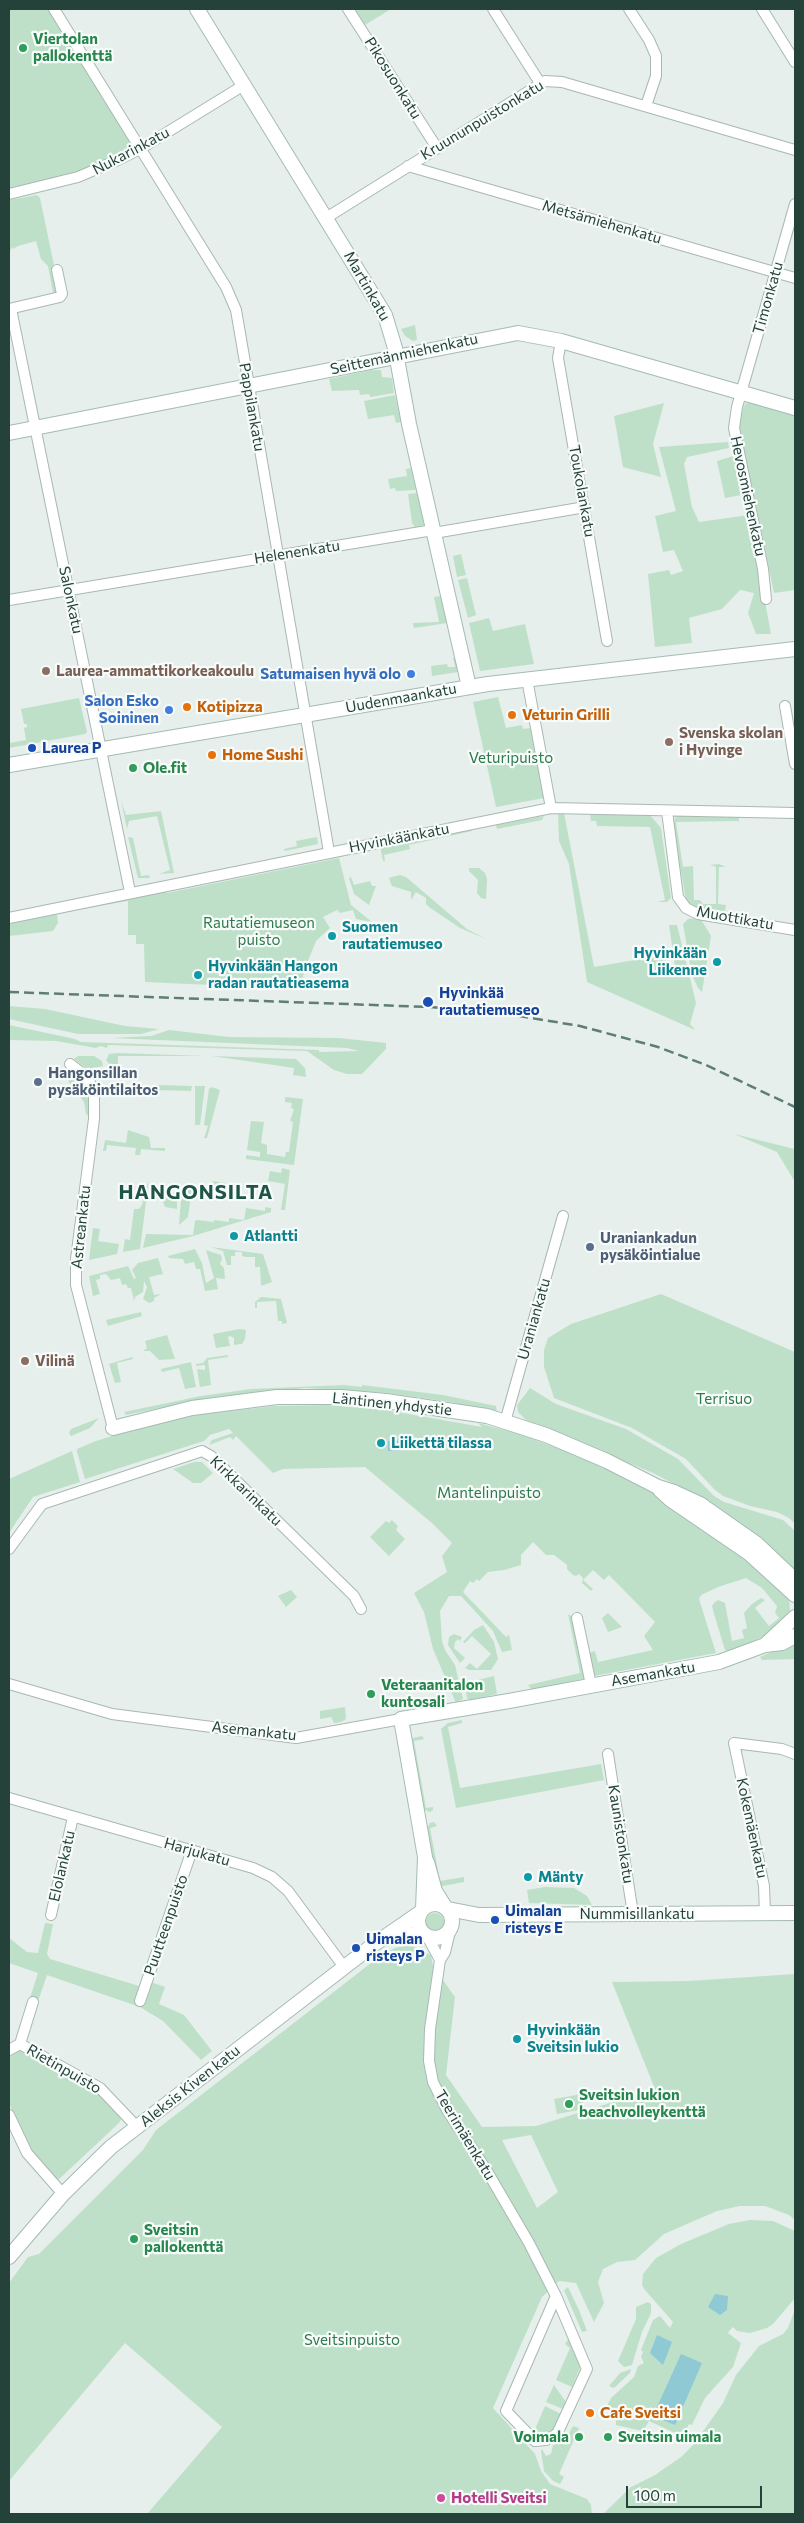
<!DOCTYPE html>
<meta charset="utf-8">
<style>
body{margin:0}
#map{position:relative;width:804px;height:2523px;overflow:hidden;background:#e6efeb;font-family:Commissioner,sans-serif}
canvas{display:block}
.frame{position:absolute;inset:0;border:10px solid #24423a;pointer-events:none}
.scale{position:absolute;left:626px;top:2486px;width:136px;height:22px;box-sizing:border-box;border:2px solid #24423a;border-top:0;padding-left:6px;font-size:15px;line-height:18px;white-space:nowrap;color:#24423a;-webkit-text-stroke:4px #f7fbf9;paint-order:stroke}
</style>
<div id="map">
<canvas width="804" height="2523"></canvas>
<div class="frame"></div>
<div class="scale">100 m</div>
</div>
<script>
const g = document.querySelector('canvas').getContext('2d');
g.lineJoin = 'round';
function paint(path, color) { g.fillStyle = color; g.fill(path, 'evenodd'); }
const toPath = rows => new Path2D(rows.map(r => 'M' + r).join(''));
function trace(path, color, width, dash) { g.strokeStyle = color; g.lineWidth = width; g.lineCap = dash ? 'butt' : 'round'; g.setLineDash(dash || []); g.stroke(path); }
function drawText(font, color, halo, rows, align = 'center') {
  g.font = font + ' Commissioner,sans-serif'; g.lineWidth = 4.5; g.setLineDash([]); g.textBaseline = 'middle'; g.strokeStyle = halo; g.fillStyle = color; for (const [text, x, y, turn = 0] of rows) {
    g.save(); g.translate(x, y); g.rotate((+turn || 0) * Math.PI / 180); g.textAlign = isNaN(turn) ? turn : align; if (halo) g.strokeText(text, 0, 0); g.fillText(text, 0, 0); g.restore();
  }
}
const green = toPath([
 [9,9,48,9,130,142,128,150,86,170,9,190],
 [355,9,391,9,365,25],
 [37,195,40,198,55,270,56,293,53,293,48,266,41,259,36,241,18,246,13,249,12,247,9,253,9,200],
 [415,325,417,340,413,341,405,336,401,329],
 [371,370,381,370,382,377,392,378,394,393,370,397,369,394,360,395,359,390,332,391,329,379],
 [395,395,401,422,396,423,394,415,368,419,364,401],
 [749,402,795,415,795,590,774,593,740,433,740,417,745,404],
 [664,403,653,444,661,477,623,467,614,416],
 [728,442,729,448,687,457,684,464,692,507,699,522,749,515,771,634,756,634,748,613,754,593,740,590,722,609,689,618,692,643,655,647,648,574,669,570,671,575,683,571,674,550,663,552,655,516,676,511,659,447],
 [737,455,741,495,725,498,717,461],
 [411,468,416,490,396,491,395,488,390,489,388,479,407,476,406,469],
 [417,493,424,525,415,527,412,523,408,494],
 [461,554,466,575,457,577,453,556],
 [467,578,476,615,468,618,458,580],
 [441,596,447,623,414,628,413,623,439,622,434,597],
 [489,618,493,631,525,624,534,664,480,671,469,623],
 [455,657,458,672,432,676,431,666,447,664,448,667,455,667,453,658],
 [498,697,506,728,522,725,523,729,531,728,544,798,496,807,473,702],
 [79,698,87,732,85,734,9,748,9,743,26,740,24,728,27,727,27,724,24,724,21,709],
 [121,800,126,815,161,811,174,873,159,874,170,870,157,816,129,821,127,829],
 [558,813,564,813,594,967,658,956,664,956,666,967,675,966,669,925,677,925,696,1003,690,1024,695,1030,587,982,569,864,559,841],
 [590,813,650,815,661,828,671,898,667,902,657,902,665,900,650,827,597,826,596,821,591,821],
 [544,816,542,820,497,829,496,825],
 [680,816,739,817,739,821,676,822,683,867,693,866,694,900,700,900,703,904,716,904,716,867,710,865,719,864,726,867,719,867,718,904,726,905,725,911,695,907,686,900,673,826,675,818],
 [471,829,472,831,409,845,410,849,384,855,385,861,383,861,380,846],
 [128,837,133,838,141,876,149,875,150,878,138,878],
 [317,837,318,844,285,851,284,849,297,846,296,841],
 [339,858,351,905,372,922,356,919,353,910,340,913,337,910,323,917,330,928,316,941,304,971,301,989,145,982,144,944,136,944,136,935,128,935,128,901,65,912,166,891,167,893],
 [469,868,479,868,485,873,487,879,486,899,481,898,477,893,478,880,469,871],
 [400,875,406,877,467,929,486,939,460,928,429,907,426,904,426,898,416,892,411,900,411,892,392,886,389,878],
 [351,877,354,885,370,881,372,886,376,886,369,905,354,894,349,878],
 [57,914,58,923,53,931,9,936,9,924],
 [698,918,702,921,711,936,702,992,698,988,692,975,683,924,688,919],
 [9,1006,45,1009,125,1026,159,1029,141,1034,78,1034,9,1019],
 [9,1025,75,1039,81,1042,319,1050,319,1052,359,1051,347,1048,111,1038,151,1036,169,1030,229,1037,339,1038,386,1043,386,1049,362,1074,347,1074,334,1070,307,1051,108,1045,107,1048,101,1046,96,1048,56,1041,9,1040],
 [109,1054,117,1053,205,1056,118,1056,118,1064,110,1065,106,1060],
 [78,1056,94,1056,102,1061,103,1066,87,1069,74,1059],
 [212,1056,296,1059,305,1068,306,1077,293,1075,294,1068],
 [69,1070,79,1078,87,1090,90,1101,89,1116,86,1114,84,1102,68,1081],
 [157,1085,192,1086,191,1091,156,1090],
 [195,1086,205,1086,200,1125,195,1125],
 [212,1087,220,1090,207,1138,204,1138,208,1126,204,1125,209,1089],
 [285,1097,303,1099,294,1165,246,1159,246,1155,260,1157,260,1152,247,1150,251,1121,264,1122,261,1143,267,1145,267,1154,285,1157,286,1152,289,1152,293,1122,290,1121,294,1109,291,1108,292,1103,285,1102],
 [128,1130,149,1137,151,1148,165,1148,165,1151,141,1149,140,1155,135,1155,136,1148,107,1145,106,1151,103,1151,105,1140,126,1143],
 [734,1134,795,1149,795,1182,777,1152],
 [282,1168,290,1170,285,1210,281,1210,285,1184,268,1181,270,1171,281,1173],
 [149,1179,140,1249,123,1252,125,1239,130,1240,134,1209,139,1209,142,1205],
 [213,1181,226,1183,225,1189,229,1190,228,1195,217,1194,217,1191,212,1187],
 [182,1186,192,1188,188,1217,179,1225],
 [156,1191,177,1194,177,1209,165,1207,162,1199,155,1198],
 [265,1207,271,1208,271,1212,193,1236,143,1248,146,1234,193,1235,195,1221,197,1220,214,1222,214,1220,229,1222,229,1218,244,1220,246,1208,265,1211],
 [93,1228,100,1229,98,1241,119,1244,117,1254,89,1260],
 [211,1247,263,1254,272,1282,261,1286,260,1267,255,1267,255,1257,246,1257,242,1256,242,1252,235,1252,235,1256,231,1256,231,1265,227,1265,223,1251],
 [195,1249,202,1263,206,1283,214,1278,206,1250,221,1255,222,1259,220,1264,224,1268,225,1279,216,1278,218,1289,205,1291,200,1269,196,1269,194,1262,185,1264,183,1259,169,1258,168,1256],
 [158,1258,163,1274,149,1277,154,1295,161,1294,154,1298,154,1301,149,1303,143,1299,147,1287,144,1281,143,1292,135,1297,134,1301,131,1288,128,1288,126,1284,122,1285,120,1278,111,1280,106,1274,100,1275,100,1279,96,1280,100,1294,93,1296,89,1276,128,1266,134,1279,136,1278,132,1270,138,1263],
 [661,1294,795,1352,795,1524,789,1518,777,1512,750,1506,723,1496,715,1490,686,1459,632,1428,554,1398,544,1367,544,1350,548,1338,571,1324],
 [261,1297,281,1299,287,1323,282,1324,282,1321,278,1321,276,1301,257,1302,257,1308,255,1308,255,1302],
 [141,1312,142,1316,108,1326,106,1320],
 [240,1329,246,1330,245,1339,242,1344,234,1345,234,1338,230,1336,228,1337,230,1346,216,1348,213,1334],
 [167,1335,175,1359,159,1360,150,1351,143,1351,147,1348,145,1341],
 [228,1355,228,1357,208,1360,211,1385,200,1387,197,1369,205,1370,205,1365,196,1366,196,1364,203,1363,207,1358],
 [132,1357,133,1359,117,1363,121,1382,115,1383,109,1364],
 [191,1362,196,1387,185,1389,179,1368,162,1372,161,1369],
 [344,1385,362,1387,362,1385,443,1395,496,1406,497,1412,450,1402,388,1393,306,1388,208,1398,126,1415,124,1412,201,1396,251,1389],
 [530,1388,556,1404,626,1429,678,1459,714,1496,724,1502,783,1520,795,1531,795,1574,697,1496,653,1473,527,1421,518,1412,517,1405],
 [330,1405,386,1410,482,1427,478,1423,519,1434,587,1459,658,1496,746,1558,789,1597,790,1611,786,1617,768,1634,730,1652,725,1650,714,1614,712,1606,714,1603,718,1600,725,1603,732,1641,744,1638,742,1630,747,1628,744,1613,752,1604,761,1598,765,1600,755,1608,769,1626,779,1618,775,1613,777,1606,762,1588,746,1578,718,1587,701,1595,699,1599,716,1653,594,1676,589,1653,595,1651,598,1662,653,1650,644,1636,655,1622,609,1575,604,1580,593,1570,583,1580,593,1589,591,1591,582,1583,583,1578,579,1574,576,1576,573,1575,567,1569,567,1565,554,1555,546,1555,533,1542,521,1555,521,1565,504,1570,488,1572,479,1581,477,1579,473,1583,470,1581,463,1592,506,1637,509,1635,512,1650,502,1652,493,1631,461,1596,449,1596,440,1611,442,1641,445,1650,455,1665,463,1699,456,1703,433,1649,424,1612,414,1593,447,1572,442,1556,452,1543,433,1524,365,1467,283,1469,273,1473,236,1436,233,1440,230,1437,209,1445,212,1440,233,1433,229,1429,210,1435,204,1441,85,1479,77,1452,77,1449,96,1441,118,1434,189,1416,274,1406],
 [99,1418,90,1428,71,1436,69,1433,71,1429],
 [72,1451,80,1482,33,1497,9,1533,9,1479],
 [194,1462,202,1462,213,1473,201,1483,193,1483,173,1469],
 [392,1520,398,1526,396,1530,405,1539,389,1556,370,1537,386,1521,389,1523],
 [291,1590,297,1597,286,1607,278,1596],
 [608,1613,622,1627,608,1632,602,1618],
 [568,1614,574,1618,587,1678,532,1690,528,1685,580,1673],
 [483,1625,494,1642,498,1659,491,1670,469,1670,465,1668,470,1663,477,1669,491,1654,472,1636,465,1643,463,1642,474,1630],
 [454,1634,462,1637,460,1641,458,1639,455,1642,454,1648,465,1658,460,1663,448,1645,449,1637],
 [795,1642,795,1659,762,1660,760,1657],
 [494,1676,497,1694,470,1700,467,1698,465,1683],
 [345,1707,346,1719,341,1722,334,1723,331,1717,320,1719,320,1711],
 [462,1720,462,1723,448,1727,460,1788,601,1764,604,1780,456,1808,441,1729,448,1723],
 [422,1736,424,1739,414,1741,426,1808,433,1807,433,1810,430,1812,423,1809,409,1739],
 [434,1822,437,1826,430,1828,440,1881,464,1877,464,1882,438,1887,426,1830,430,1823],
 [545,1887,574,1888,587,1896,592,1905,529,1903,527,1890],
 '425 1923a10 10 0 1 1 20 0a10 10 0 1 1-20 0Z',
 [45,1923,53,1924,47,1954,50,1959,139,1986,142,1979,165,1987,159,2004,184,2015,212,2051,201,2060,163,2021,140,2007,47,1975,37,2004,29,2001,38,1973,9,1963,9,1938,27,1952,38,1953],
 [410,1945,431,1955,433,1966,455,1997,446,2075,482,2127,536,2126,655,2089,612,1982,689,1981,795,1974,795,2220,789,2215,765,2206,740,2206,717,2211,664,2234,635,2260,617,2262,603,2269,598,2282,604,2303,594,2322,576,2283,559,2281,542,2297,493,2408,535,2454,541,2471,550,2484,587,2499,591,2505,592,2514,147,2514,222,2427,125,2343,9,2481,9,2283,28,2257,39,2254,143,2150,156,2130,380,1956,395,1948],
 [531,2135,558,2192,537,2208,502,2140],
 [23,2049,98,2092,122,2117,119,2123,56,2182,29,2150,9,2103,9,2054],
 [582,2094,584,2109,557,2114,554,2099],
 [750,2220,773,2221,795,2231,795,2298,773,2324,767,2328,750,2333,737,2331,733,2327,730,2330,728,2333,741,2343,733,2367,705,2398,692,2425,689,2424,686,2430,683,2429,681,2433,677,2434,649,2421,643,2431,616,2425,616,2421,607,2409,608,2404,611,2398,634,2377,638,2366,644,2363,641,2357,643,2352,641,2350,653,2320,660,2316,670,2328,673,2322,645,2290,642,2285,643,2274,656,2258,681,2244,729,2224],
 [568,2287,579,2310,587,2331,582,2332,564,2290],
 [648,2302,651,2304,651,2313,642,2332,632,2365,624,2367,618,2361,636,2319,636,2307],
 [795,2309,795,2514,603,2514,631,2487,655,2475,681,2457,694,2444,723,2403,736,2375,759,2346,783,2334,788,2328],
 [569,2338,581,2365,572,2387,556,2380,570,2348,565,2344],
 [631,2369,630,2373,614,2388,609,2386,620,2373],
 [554,2385,566,2402,563,2409,546,2402],
 [545,2406,561,2414,552,2433,536,2436,533,2434],
 [573,2426,579,2428,559,2474,564,2477,560,2484,553,2481,544,2471,541,2451,542,2449,546,2456,551,2454,553,2445,566,2439]
]);
const water = toPath([
 [407,1440,407,1450,388,1451,388,1441],
 [715,2294,728,2296,727,2310,720,2315,708,2307],
 [657,2335,672,2342,663,2365,650,2353],
 [681,2354,702,2363,675,2425,653,2416]
]);
const street = toPath([
 [54,9,226,287,236,310,329,852],
 [348,9,437,148],
 [493,9,540,83],
 [629,9,649,40,656,56,656,76,646,106],
 [762,9,795,62],
 [408,166,795,278],
 [9,194,78,177,118,160,140,149,244,85],
 [326,218,545,81,562,82,795,150],
 [9,309,60,297,62,294,57,270],
 [11,309,130,892],
 [561,341,558,358,607,641],
 [766,599,763,569,734,428,737,407,795,204],
 [9,600,427,531,440,532,585,507],
 [527,679,551,808],
 [785,706,795,764],
 [667,811,678,897,686,908,698,914,795,930],
 [9,918,551,808,795,813],
 [70,1064,87,1077,94,1090,94,1119,76,1259,76,1285,113,1428],
 [505,1422,563,1216],
 [9,1549,42,1504,202,1451,211,1456,354,1596,361,1609],
 [577,1618,591,1685],
 [9,1684,112,1714,296,1738,401,1719],
 [608,1754,633,1914],
 [9,1798,253,1868,272,1877,288,1891,344,1967],
 [765,1914,764,1886,734,1743,782,1749,795,1754],
 [51,1915,73,1817],
 [450,1931,445,1952,440,1960,430,2029,429,2061,433,2082,447,2110,487,2171,529,2243,556,2296,587,2369,557,2434,546,2440,535,2441,506,2411,556,2296],
 [427,1936,440,1960],
 [140,2001,192,1850],
 [20,2044,33,2002],
 [9,2050,20,2044,100,2088,137,2127],
 [9,2115,27,2153,63,2194]
]);
const secondary = toPath([
 [197,9,385,315,395,348,409,424,469,687],
 [9,433,518,333,561,341,795,408],
 [9,765,488,684,795,649],
 [113,1428,192,1408,277,1397,341,1397,386,1401,487,1416,546,1435,607,1461,658,1487,674,1492,700,1504,757,1544,795,1580],
 [660,1490,671,1500,750,1554,795,1595],
 [765,1645,795,1617],
 [427,1862,435,1891,445,1907],
 '418 1921a17 17 0 1 1 34 0a17 17 0 1 1-34 0Z',
 [423,1909,425,1857,401,1719,509,1701,719,1662,765,1645,782,1643,795,1636],
 [448,1909,479,1915,795,1913],
 [389,1935,424,1934],
 [9,2257,63,2194,111,2147,373,1945,421,1912]
]);
const rail = toPath([
 [9,992,430,1007,501,1013,580,1026,658,1047,706,1065,795,1107]
]);
const markers = [
 [23,48,5,"#2e9e5b"],
 [46,671,5,"#8d6e63"],
 [411,674,5,"#3f7fe0"],
 [187,707,5,"#e8710a"],
 [169,710,5,"#3f7fe0"],
 [512,715,5,"#e8710a"],
 [669,742,5,"#8d6e63"],
 [32,748,5,"#1a4fb4"],
 [212,755,5,"#e8710a"],
 [133,768,5,"#2e9e5b"],
 [332,936,5,"#0f9aa8"],
 [717,962,5,"#0f9aa8"],
 [198,975,5,"#0f9aa8"],
 [428,1002,6,"#1a4fb4"],
 [38,1082,5,"#5c6f8a"],
 [234,1236,5,"#0f9aa8"],
 [590,1247,5,"#5c6f8a"],
 [25,1361,5,"#8d6e63"],
 [381,1443,5,"#0f9aa8"],
 [371,1694,5,"#2e9e5b"],
 [528,1877,5,"#0f9aa8"],
 [495,1920,5,"#1a4fb4"],
 [356,1948,5,"#1a4fb4"],
 [517,2039,5,"#0f9aa8"],
 [569,2104,5,"#2e9e5b"],
 [134,2239,5,"#2e9e5b"],
 [590,2413,5,"#e8710a"],
 [579,2437,5,"#2e9e5b"],
 [608,2437,5,"#2e9e5b"],
 [441,2498,5,"#d1479c"]
];
const leisureNames = [
 ["Viertolan",33,39],
 ["pallokenttä",33,56],
 ["Ole.fit",143,768],
 ["Veteraanitalon",381,1685],
 ["kuntosali",381,1702],
 ["Sveitsin lukion",579,2095],
 ["beachvolleykenttä",579,2112],
 ["Sveitsin",144,2230],
 ["pallokenttä",144,2247],
 ["Voimala",569,2437,"right"],
 ["Sveitsin uimala",618,2437]
];
const streetNames = [
 ["Pikosuonkatu",393,78,58],
 ["Kruununpuistonkatu",482,120,-31],
 ["Nukarinkatu",131,151,-28],
 ["Metsämiehenkatu",602,222,16],
 ["Martinkatu",367,286,60],
 ["Timonkatu",768,298,-74],
 ["Seittemänmiehenkatu",404,354,-12],
 ["Pappilankatu",252,407,80],
 ["Toukolankatu",582,491,80],
 ["Hevosmiehenkatu",748,496,78],
 ["Helenenkatu",297,552,-9],
 ["Salonkatu",71,600,78],
 ["Uudenmaankatu",401,698,-10],
 ["Hyvinkäänkatu",399,838,-11],
 ["Muottikatu",735,918,10],
 ["Astreankatu",81,1227,-84],
 ["Uraniankatu",534,1319,-74],
 ["Läntinen yhdystie",392,1404,6],
 ["Kirkkarinkatu",246,1491,44],
 ["Asemankatu",653,1674,-10],
 ["Asemankatu",254,1731,6],
 ["Kokemäenkatu",752,1828,78],
 ["Kaunistonkatu",621,1834,81],
 ["Harjukatu",197,1852,16],
 ["Elolankatu",62,1866,-77],
 ["Nummisillankatu",637,1914],
 ["Puutteenpuisto",166,1925,-71],
 ["Rietinpuisto",64,2069,30],
 ["Aleksis Kiven katu",190,2086,-38],
 ["Teerimäenkatu",465,2135,59]
];
const educationNames = [
 ["Laurea-ammattikorkeakoulu",56,671],
 ["Svenska skolan",679,733],
 ["i Hyvinge",679,750],
 ["Vilinä",35,1361]
];
const shopNames = [
 ["Satumaisen hyvä olo",401,674],
 ["Salon Esko",159,701],
 ["Soininen",159,718]
];
const foodNames = [
 ["Kotipizza",197,707],
 ["Veturin Grilli",522,715],
 ["Home Sushi",222,755],
 ["Cafe Sveitsi",600,2413]
];
const transitNames = [
 ["Laurea P",42,748],
 ["Hyvinkää",439,993],
 ["rautatiemuseo",439,1010],
 ["Uimalan",505,1911],
 ["risteys E",505,1928],
 ["Uimalan",366,1939],
 ["risteys P",366,1956]
];
const parkNames = [
 ["Veturipuisto",511,758],
 ["Rautatiemuseon",259,923],
 ["puisto",259,940],
 ["Terrisuo",724,1399],
 ["Mantelinpuisto",489,1493],
 ["Sveitsinpuisto",352,2340]
];
const cultureNames = [
 ["Suomen",342,927],
 ["rautatiemuseo",342,944],
 ["Hyvinkään",707,953,"right"],
 ["Liikenne",707,970,"right"],
 ["Hyvinkään Hangon",208,966],
 ["radan rautatieasema",208,983],
 ["Atlantti",244,1236],
 ["Liikettä tilassa",391,1443],
 ["Mänty",538,1877],
 ["Hyvinkään",527,2030],
 ["Sveitsin lukio",527,2047]
];
const serviceNames = [
 ["Hangonsillan",48,1073],
 ["pysäköintilaitos",48,1090],
 ["Uraniankadun",600,1238],
 ["pysäköintialue",600,1255]
];
const hotelNames = [
 ["Hotelli Sveitsi",451,2498]
];
const districtNames = [
 ["HANGONSILTA",196,1192]
];
paint(green, '#bfe0c8');
paint(water, '#8ec9d4');
trace(street, '#a8b8b2', 12);
trace(secondary, '#a4bbb3', 16);
trace(street, '#fff', 10);
trace(secondary, '#fff', 14);
trace(rail, '#5f7d75', 2.5, [10, 5]);
for (const [x, y, r, color] of markers) { const dot = new Path2D(); dot.arc(x, y, r, 0, 2 * Math.PI); g.fillStyle = color; g.fill(dot); trace(dot, '#f7fbf9', 2); }
drawText('bold 15px', '#27864d', '#f7fbf9', leisureNames, 'left');
drawText('15px', '#24423a', '#f7fbf9', streetNames);
drawText('bold 15px', '#785e54', '#f7fbf9', educationNames, 'left');
drawText('bold 15px', '#366cbe', '#f7fbf9', shopNames, 'right');
drawText('bold 15px', '#c56008', '#f7fbf9', foodNames, 'left');
drawText('bold 15px', '#164399', '#f7fbf9', transitNames, 'left');
drawText('15px', '#2d7a4b', '#f7fbf9', parkNames);
drawText('bold 15px', '#0d838f', '#f7fbf9', cultureNames, 'left');
drawText('bold 15px', '#4e5e75', '#f7fbf9', serviceNames, 'left');
drawText('bold 15px', '#b23c85', '#f7fbf9', hotelNames, 'left');
g.letterSpacing = '1px';
drawText('bold 20px', '#1f5548', '#f7fbf9', districtNames);
g.letterSpacing = '0px';
</script>
